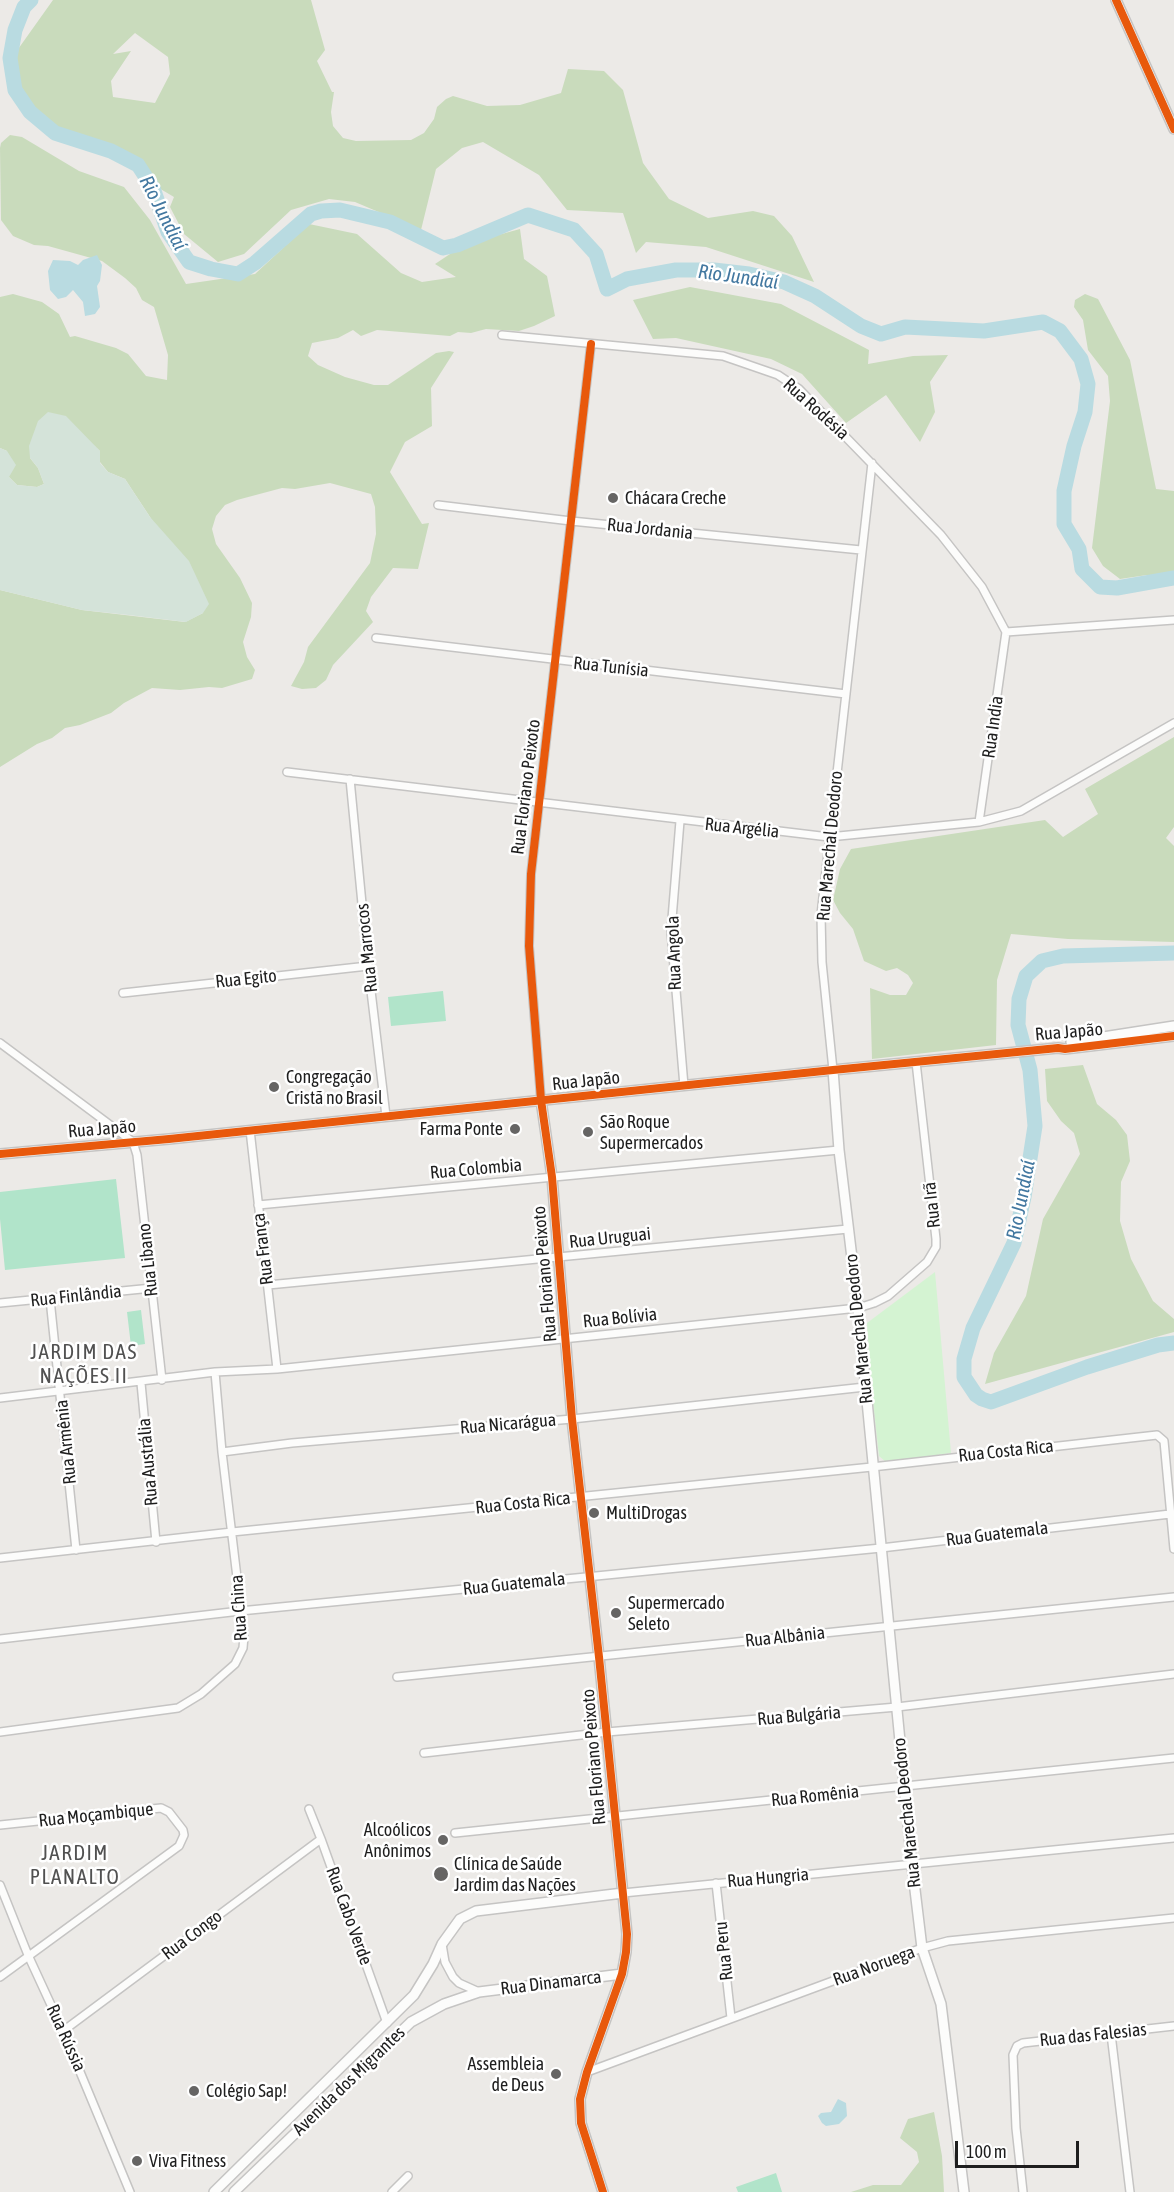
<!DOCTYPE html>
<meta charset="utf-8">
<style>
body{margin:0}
#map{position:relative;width:1174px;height:2192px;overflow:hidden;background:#eceae7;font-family:"Asap Condensed",sans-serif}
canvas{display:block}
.scale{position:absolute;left:955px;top:2141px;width:124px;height:27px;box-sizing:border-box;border:3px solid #1e1e1e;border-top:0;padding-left:8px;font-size:18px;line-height:21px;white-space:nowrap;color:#1e1e1e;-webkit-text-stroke:4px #fff;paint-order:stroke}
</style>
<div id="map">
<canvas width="1174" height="2192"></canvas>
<div class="scale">100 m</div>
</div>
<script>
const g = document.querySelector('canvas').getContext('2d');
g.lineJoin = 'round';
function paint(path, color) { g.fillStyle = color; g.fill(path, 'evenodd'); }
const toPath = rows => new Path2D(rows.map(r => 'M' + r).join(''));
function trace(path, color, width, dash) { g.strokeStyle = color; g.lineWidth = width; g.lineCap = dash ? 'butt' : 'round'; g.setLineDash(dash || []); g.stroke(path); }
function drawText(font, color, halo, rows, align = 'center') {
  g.font = font + ' "Asap Condensed",sans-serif'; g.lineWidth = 5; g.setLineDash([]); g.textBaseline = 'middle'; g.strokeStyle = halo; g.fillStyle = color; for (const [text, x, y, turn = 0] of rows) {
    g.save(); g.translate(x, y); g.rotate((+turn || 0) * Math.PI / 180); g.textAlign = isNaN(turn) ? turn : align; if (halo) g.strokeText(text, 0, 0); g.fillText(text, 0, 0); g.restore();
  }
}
const forest = toPath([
 [53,0,311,0,325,50,317,61,332,92,334,92,331,112,333,126,343,138,356,141,411,140,424,133,434,119,437,107,446,99,453,96,487,106,520,105,561,93,568,69,604,71,623,90,643,163,669,199,708,218,753,211,774,216,792,236,814,282,706,247,646,242,636,253,623,213,567,210,539,175,483,142,462,148,436,169,421,230,355,202,329,199,291,210,244,254,218,262,184,234,170,207,174,197,152,184,132,158,67,136,58,139,34,121,15,88,16,52],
 [135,33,168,57,170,74,155,103,113,97,111,81,131,51,113,54],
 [10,135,22,137,79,171,124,187,150,220,186,284,255,274,309,224,357,234,401,273,422,282,456,277,435,264,465,244,520,229,524,259,547,276,555,316,534,326,519,331,486,329,471,333,458,332,450,336,377,330,361,336,353,330,338,338,312,343,308,356,318,365,345,377,374,385,388,385,436,353,449,351,454,352,431,388,432,426,405,442,390,472,422,524,429,523,418,569,393,568,371,597,366,611,373,622,333,665,326,680,316,688,302,689,291,686,304,662,308,647,370,563,376,534,375,507,371,494,330,483,295,489,282,488,237,500,225,505,216,516,212,529,216,544,240,578,252,603,251,617,243,642,247,657,255,670,252,679,222,688,209,687,180,690,152,688,124,703,111,713,80,725,65,728,52,738,37,744,0,767,0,590,82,610,185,622,203,613,150,517,125,479,108,472,100,462,100,451,83,436,30,458,38,468,44,484,37,487,17,485,9,477,7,451,0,448,0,297,13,294,42,302,59,314,70,337,75,336,116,348,128,354,146,376,167,380,168,355,154,307,142,300,136,288,125,278,102,261,48,246,34,245,13,236,1,220,0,148,1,143],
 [690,287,781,304,869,350,868,364,913,356,948,355,930,382,935,412,920,442,886,395,846,423,802,374,771,359,676,338,653,339,633,300],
 [1085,294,1098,299,1130,360,1156,489,1174,491,1174,575,1147,575,1120,579,1103,566,1092,548,1110,401,1108,376,1088,350,1083,320,1074,307,1075,300],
 [1174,737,1174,827,1166,838,1174,846,1174,942,1068,939,1011,934,997,980,996,1045,872,1059,870,988,890,995,906,995,913,983,908,975,897,968,886,971,864,961,853,929,840,913,833,900,840,869,851,849,1045,820,1063,837,1098,814,1085,789],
 [1083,1065,1097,1104,1116,1120,1127,1135,1130,1161,1121,1182,1120,1221,1131,1259,1153,1301,1174,1319,1174,1332,985,1384,994,1353,1026,1296,1043,1219,1080,1154,1074,1133,1061,1121,1047,1101,1045,1069],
 [934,2112,942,2156,944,2192,851,2192,873,2185,901,2185,919,2162,917,2152,900,2138,908,2119]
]);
const wetland = toPath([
 [48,412,66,416,100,451,100,463,108,472,125,479,150,517,189,561,209,604,203,613,186,622,129,615,82,610,0,590,0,448,7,451,16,465,9,477,17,485,37,487,44,484,38,468,30,458,29,446,38,421]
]);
const park = toPath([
 [935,1272,951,1453,886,1462,879,1456,871,1384,867,1323]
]);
const pitch = toPath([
 [443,991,446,1021,391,1026,388,997],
 [116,1179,125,1258,5,1270,0,1219,0,1192],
 [141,1310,145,1344,131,1346,127,1312],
 [776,2173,782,2192,738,2192,736,2187]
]);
const water = toPath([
 [97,255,102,265,100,281,97,286,100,307,95,314,85,316,83,302,73,290,66,297,58,299,50,290,48,271,53,260,70,261,78,265,83,260],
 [838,2099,846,2103,847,2116,839,2124,826,2126,822,2123,818,2116,821,2113,831,2112]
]);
const river = toPath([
 [31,0,24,7,15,30,10,58,15,90,30,112,55,133,111,151,138,165,153,188,168,232,189,262,211,269,238,274,255,263,311,214,321,211,340,210,390,222,443,248,457,245,528,215,574,230,596,254,607,289,627,279,676,270,714,270,749,274,784,282,815,296,861,326,881,334,905,327,984,331,1043,322,1060,331,1081,359,1088,384,1085,412,1074,446,1064,491,1064,524,1079,549,1082,569,1100,587,1117,588,1174,578],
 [1174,953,1063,956,1042,961,1026,976,1019,999,1018,1025,1030,1070,1035,1126,1024,1197,1014,1243,973,1328,964,1359,964,1377,976,1395,982,1399,991,1402,1087,1367,1158,1345,1174,1343]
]);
const minor = toPath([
 [502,335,723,356,778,375,799,389,941,535,982,587,1006,632],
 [438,505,571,521,861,550],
 [1006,632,1174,620],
 [376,638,846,694],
 [287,772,829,837,979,822,1021,811,1174,723],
 [350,779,368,966,386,1116],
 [680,821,671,931,684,1086],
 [979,822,1006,632],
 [123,993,368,966],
 [0,1043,133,1142,137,1155,162,1380],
 [833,1070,822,962,821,915,872,463],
 [541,1100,529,946,531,874,591,344],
 [250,1130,277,1369],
 [258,1205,839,1150],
 [268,1285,848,1229],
 [50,1299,76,1550],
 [0,1303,152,1288],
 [141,1383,156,1542],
 [0,1398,215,1372,277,1369,858,1308,874,1303,888,1296,927,1262,936,1247,936,1239,916,1062],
 [222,1452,292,1443,572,1419,865,1387],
 [0,1558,232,1532,872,1467,1157,1435,1164,1441,1174,1549],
 [0,1639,240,1611,881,1548,1170,1514],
 [397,1677,1174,1597],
 [0,1732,178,1708,201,1694,235,1664,243,1648,244,1636,222,1452,215,1372],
 [424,1753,607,1732,897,1707,1174,1674],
 [309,1809,321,1839,387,2023],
 [0,1825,161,1808,169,1812,183,1830,184,1835,179,1846,0,1977],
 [455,1833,1174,1758],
 [716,1883,731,2018],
 [0,1885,28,1955,63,2031,130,2192],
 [623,1893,1174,1838],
 [442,1944,445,1962,453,1977,459,1983,479,1992],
 [63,2031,321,1839],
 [1111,2034,1130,2192],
 [587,2072,922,1948,948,1941,1174,1918],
 [392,2192,408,2176],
 [1023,2192,1016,2128,1013,2055,1017,2046,1023,2043,1174,2026]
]);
const tertiary = toPath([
 [1116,0,1174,129],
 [1071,1042,1174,1026],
 [833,1070,839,1150,858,1308,912,1865,922,1948,941,2004,964,2192],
 [541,1100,552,1177,572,1419,599,1657,627,1934,626,1952,622,1974,587,2072,580,2099,581,2123,603,2192],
 [0,1154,169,1139,833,1070,1058,1048,1065,1049,1174,1036],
 [214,2192,414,1995,433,1964,442,1944,460,1919,476,1911,623,1893],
 [234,2192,411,2022,444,2004,479,1992,622,1974]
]);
const cycleway = toPath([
 [1116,0,1174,129],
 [591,344,531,874,529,946,541,1100,552,1177,572,1419,599,1657,627,1934,626,1952,622,1974,587,2072,580,2099,581,2123,603,2192],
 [0,1154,169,1139,833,1070,1058,1048,1065,1049,1174,1036]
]);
const markers = [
 [613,498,6,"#666564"],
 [274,1087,6,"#666564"],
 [515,1129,6,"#666564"],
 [588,1132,6,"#666564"],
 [594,1513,6,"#666564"],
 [616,1613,6,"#666564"],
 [443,1840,6,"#666564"],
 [441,1874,8,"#666564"],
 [556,2074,6,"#666564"],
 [194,2091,6,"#666564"],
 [137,2161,6,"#666564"]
];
const streetNames = [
 ["Rua Rodésia",816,409,42],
 ["Rua Jordania",650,529,6],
 ["Rua Tunísia",611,667,6],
 ["Rua India",993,727,-82],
 ["Rua Floriano Peixoto",526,787,-83],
 ["Rua Argélia",742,828,6],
 ["Rua Marechal Deodoro",830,846,-85],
 ["Rua Marrocos",367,948,-96],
 ["Rua Angola",674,953,-92],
 ["Rua Egito",246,979,-6],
 ["Rua Japão",1069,1032,-5],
 ["Rua Japão",586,1081,-6],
 ["Rua Japão",102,1129,-5],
 ["Rua Colombia",476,1169,-5],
 ["Rua Irã",932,1205,-96],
 ["Rua Uruguai",610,1238,-6],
 ["Rua França",263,1249,-97],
 ["Rua Libano",148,1260,-96],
 ["Rua Floriano Peixoto",545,1274,-95],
 ["Rua Finlândia",76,1296,-6],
 ["Rua Bolívia",620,1318,-6],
 ["Rua Marechal Deodoro",859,1329,-96],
 ["Rua Nicarágua",508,1424,-5],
 ["Rua Armênia",66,1442,-96],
 ["Rua Costa Rica",1006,1451,-6],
 ["Rua Austrália",148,1462,-95],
 ["Rua Costa Rica",523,1503,-6],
 ["Rua Guatemala",997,1534,-7],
 ["Rua Guatemala",514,1584,-6],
 ["Rua China",239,1608,-94],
 ["Rua Albânia",785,1637,-6],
 ["Rua Bulgária",799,1716,-5],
 ["Rua Floriano Peixoto",594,1757,-95],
 ["Rua Romênia",815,1796,-6],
 ["Rua Marechal Deodoro",907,1813,-96],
 ["Rua Moçambique",96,1815,-6],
 ["Rua Hungria",768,1878,-5],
 ["Rua Cabo Verde",349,1916,70],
 ["Rua Congo",192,1935,-37],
 ["Rua Peru",724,1951,-96],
 ["Rua Noruega",874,1966,-20],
 ["Rua Dinamarca",551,1983,-7],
 ["Rua das Falesias",1093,2035,-6],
 ["Rua Rússia",66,2038,66],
 ["Avenida dos Migrantes",349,2081,-44]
];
const poiNames = [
 ["Chácara Creche",625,498],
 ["Congregação",286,1077],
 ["Cristã no Brasil",286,1098],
 ["São Roque",600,1122],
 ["Supermercados",600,1143],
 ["Farma Ponte",503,1129,"right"],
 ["MultiDrogas",606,1513],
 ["Supermercado",628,1603],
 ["Seleto",628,1624],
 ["Alcoólicos",431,1830,"right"],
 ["Anônimos",431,1851,"right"],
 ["Clínica de Saúde",454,1864],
 ["Jardim das Nações",454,1885],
 ["Assembleia",544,2064,"right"],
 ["de Deus",544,2085,"right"],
 ["Colégio Sap!",206,2091],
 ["Viva Fitness",149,2161]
];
const waterNames = [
 ["Rio Jundiaí",163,213,63],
 ["Rio Jundiaí",738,277,8],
 ["Rio Jundiaí",1021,1200,-79]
];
const quarterNames = [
 ["JARDIM DAS",84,1352],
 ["NAÇÕES II",84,1376],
 ["JARDIM",75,1853],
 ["PLANALTO",75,1877]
];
paint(forest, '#c9dbbc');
paint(wetland, '#d4e3d9');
paint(park, '#d4f3d2');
paint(pitch, '#b1e4ca');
paint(water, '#b9dbe1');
trace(river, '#b9dbe1', 15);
trace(minor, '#c5c4c3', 10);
trace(tertiary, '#c5c4c3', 12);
trace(minor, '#fcfcfb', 7);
trace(tertiary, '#fcfcfb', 9);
trace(cycleway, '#e8590c', 8);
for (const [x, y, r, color] of markers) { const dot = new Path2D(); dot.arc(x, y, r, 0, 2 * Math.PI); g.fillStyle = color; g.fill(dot); trace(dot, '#fff', 2); }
drawText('18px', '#1e1e1e', '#fff', streetNames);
drawText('18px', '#1e1e1e', '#fff', poiNames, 'left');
drawText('italic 20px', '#4378a0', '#fff', waterNames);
g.letterSpacing = '1.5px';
drawText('21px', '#515151', '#fff', quarterNames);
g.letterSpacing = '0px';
</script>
